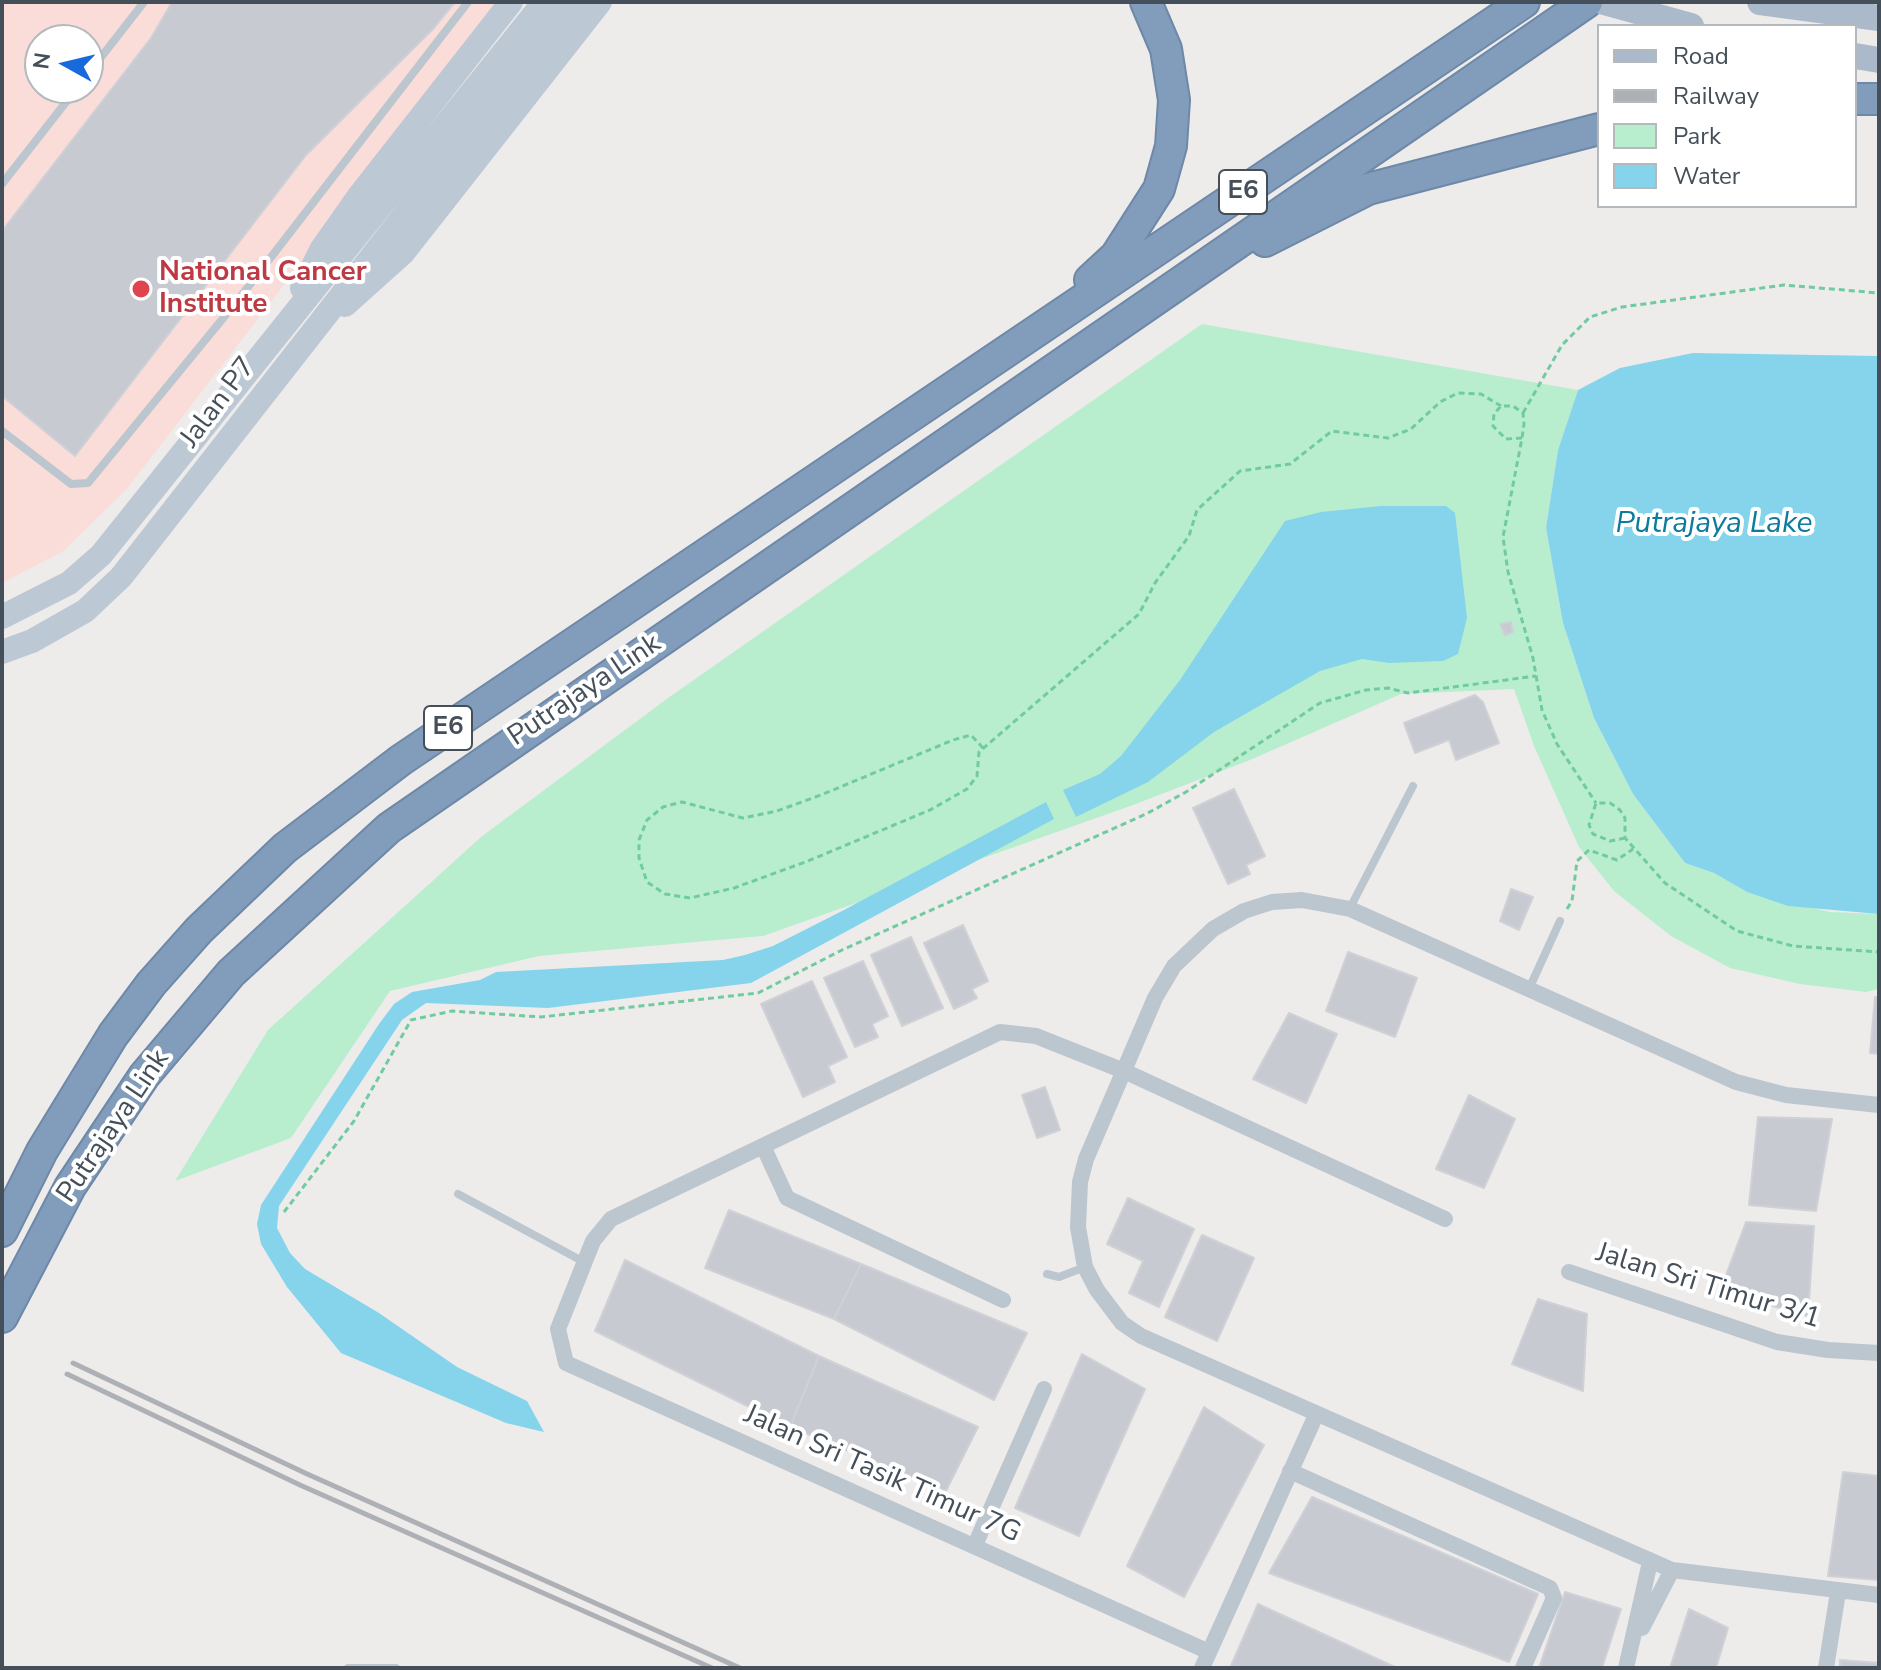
<!DOCTYPE html>
<style>
body{margin:0}
#map{position:relative;width:1881px;height:1670px;overflow:hidden;background:#eeebeb;font-family:"Nunito Sans",sans-serif}
canvas{display:block}
.frame{position:absolute;inset:0;border:4px solid #444f59;pointer-events:none}
.legend{position:absolute;left:1597px;top:24px;width:260px;height:184px;box-sizing:border-box;background:#fff;border:2px solid #b4b9bd;margin:0;padding:10px 14px;list-style:none;font-size:24px;color:#444f59}
.legend li{display:flex;align-items:center;gap:16px;height:40px}
.legend b{width:40px;border:2px solid #b4b9bd}
.north{position:absolute;left:24px;top:24px;width:80px;height:80px;box-sizing:border-box;background:#fff;border:2px solid #b4b9bd;border-radius:50%;rotate:278deg;font-size:22px;font-weight:700;line-height:32px;text-align:center;color:#444f59}
.north::after{content:'';display:block;margin:auto;width:28px;height:36px;background:#186adc;clip-path:polygon(50% 0,100% 100%,50% 72%,0 100%)}
</style>
<div id="map">
<canvas width="1881" height="1670"></canvas>
<div class="frame"></div>
<ul class="legend">
<li><b style="height:10px;background:#aabacb"></b>Road</li>
<li><b style="height:10px;background:#adb1b6"></b>Railway</li>
<li><b style="height:22px;background:#b8eece"></b>Park</li>
<li><b style="height:22px;background:#85d4eb"></b>Water</li>
</ul>
<div class="north">N</div>
</div>
<script>
const g = document.querySelector('canvas').getContext('2d');
g.lineJoin = 'round';
function paint(path, color) { g.fillStyle = color; g.fill(path, 'evenodd'); }
const toPath = rows => new Path2D(rows.map(r => 'M' + r).join(''));
function trace(path, color, width, dash) { g.strokeStyle = color; g.lineWidth = width; g.lineCap = dash ? 'butt' : 'round'; g.setLineDash(dash || []); g.stroke(path); }
function drawText(font, color, halo, rows, align = 'center') {
  g.font = font + ' "Nunito Sans",sans-serif'; g.lineWidth = 8; g.setLineDash([]); g.textBaseline = 'middle'; g.strokeStyle = halo; g.fillStyle = color; for (const [text, x, y, turn = 0] of rows) {
    g.save(); g.translate(x, y); g.rotate((+turn || 0) * Math.PI / 180); g.textAlign = isNaN(turn) ? turn : align; if (halo) g.strokeText(text, 0, 0); g.fillText(text, 0, 0); g.restore();
  }
}
const medical = toPath([
 [2,2,502,2,126,490,62,552,2,583],
 [40,40,88,40,88,88,40,88]
]);
const green = toPath([
 [1202,324,1578,390,1558,450,1546,528,1563,623,1594,718,1633,794,1685,863,1714,873,1747,892,1830,912,1879,914,1879,989,1866,992,1800,984,1730,968,1671,936,1614,891,1579,847,1534,746,1514,689,1401,694,1250,760,1133,805,763,936,539,956,390,991,291,1138,175,1181,268,1030,481,837,668,698]
]);
const water = toPath([
 [1693,353,1879,356,1879,914,1788,906,1747,892,1714,873,1685,863,1633,794,1594,718,1563,623,1546,528,1558,450,1578,390,1620,368],
 [1381,506,1446,506,1455,513,1467,618,1458,654,1443,661,1389,663,1362,659,1320,671,1214,732,1148,782,1076,817,1063,790,1100,774,1121,756,1180,680,1285,521,1321,512],
 [1046,802,1054,819,751,983,548,1008,426,1003,402,1020,279,1206,277,1228,290,1253,305,1269,379,1313,457,1367,527,1401,544,1432,506,1423,341,1353,287,1287,261,1244,257,1224,261,1205,379,1024,394,1004,412,992,480,980,496,972,723,960,745,955,773,946,844,910]
]);
const building = toPath([
 [172,2,455,2,433,29,306,155,75,456,2,396,2,231,151,38,172,2],
 [1511,622,1513,632,1505,635,1500,624,1511,622],
 [1475,695,1483,702,1499,743,1456,760,1449,740,1415,753,1404,723,1475,695],
 [1234,789,1265,856,1246,865,1250,874,1228,884,1193,808,1234,789],
 [1511,889,1533,897,1519,930,1500,921,1511,889],
 [963,925,988,981,972,989,977,998,954,1009,924,943,963,925],
 [911,937,943,1008,902,1026,871,955,911,937],
 [1348,952,1417,978,1395,1037,1326,1011,1348,952],
 [863,961,888,1016,872,1024,878,1037,855,1047,824,978,863,961],
 [812,981,847,1057,828,1066,835,1082,803,1097,761,1004,812,981],
 [1875,997,1879,997,1879,1054,1870,1053,1875,997],
 [1289,1013,1337,1034,1306,1103,1253,1079,1289,1013],
 [1045,1087,1060,1130,1037,1138,1022,1095,1045,1087],
 [1469,1095,1515,1119,1484,1188,1436,1169,1469,1095],
 [1758,1117,1832,1119,1816,1211,1749,1205,1758,1117],
 [1128,1198,1194,1229,1159,1307,1129,1293,1143,1261,1107,1244,1128,1198],
 [729,1210,861,1264,834,1319,705,1268,729,1210],
 [1746,1222,1814,1226,1808,1316,1720,1291,1746,1222],
 [1202,1235,1254,1258,1217,1341,1165,1317,1202,1235],
 [625,1260,819,1356,790,1427,595,1331,625,1260],
 [861,1264,1027,1333,994,1400,834,1319,861,1264],
 [1538,1299,1587,1314,1583,1391,1512,1364,1538,1299],
 [1082,1354,1145,1389,1079,1536,1015,1508,1082,1354],
 [819,1356,978,1427,946,1491,790,1427,819,1356],
 [1204,1407,1264,1445,1184,1597,1127,1566,1204,1407],
 [1843,1472,1879,1476,1879,1580,1828,1576,1843,1472],
 [1312,1497,1538,1594,1509,1662,1269,1573,1312,1497],
 [1565,1592,1621,1609,1602,1668,1539,1668,1565,1592],
 [1258,1604,1397,1668,1230,1668,1258,1604],
 [1689,1609,1728,1628,1716,1668,1670,1668,1689,1609],
 [1840,1660,1879,1663,1879,1668,1840,1668,1840,1660]
]);
const path = toPath([
 [1523,413,1562,345,1590,317,1622,307,1784,285,1879,293],
 [1522,438,1506,439,1493,426,1494,414,1501,406,1513,406,1523,413,1524,424,1522,438,1503,537,1508,572,1533,658,1542,710,1557,744,1596,803],
 [983,748,971,735,953,740,821,795,777,811,743,818,682,802,663,807,647,820,639,840,639,858,647,882,665,894,690,898,734,888,808,861,930,810,967,789,977,776,979,752,1139,614,1155,583,1189,536,1197,510,1240,471,1290,464,1332,431,1388,438,1411,429,1440,402,1458,393,1481,394,1501,406],
 [1625,838,1610,841,1593,834,1589,825,1596,803,1610,803,1620,810,1625,818,1625,838,1665,883,1737,931,1793,946,1879,952],
 [1567,909,1572,901,1577,861,1589,850,1617,860,1633,849],
 [284,1212,354,1121,411,1020,452,1011,541,1017,758,993,842,950,1146,814,1186,792,1320,703,1366,690,1388,688,1408,693,1536,676]
]);
const lane = toPath([
 [88,74,144,2],
 [2,184,77,88],
 [2,431,71,484,88,483,238,300,468,2],
 [1350,908,1413,786],
 [1529,989,1560,921],
 [458,1194,584,1262],
 [1047,1274,1059,1277,1085,1267],
 [348,1668,396,1668]
]);
const street = toPath([
 [1879,1105,1786,1095,1736,1082,1350,909,1302,900,1272,902,1244,911,1213,929,1174,966,1155,998,1086,1159,1080,1182,1078,1227,1085,1267,1097,1290,1122,1323,1141,1336,1672,1570,1879,1595],
 [763,1146,787,1198,1003,1300],
 [1569,1272,1777,1342,1828,1350,1879,1353],
 [1290,1471,1550,1588,1554,1598,1523,1668],
 [975,1545,1044,1389],
 [1642,1628,1672,1570],
 [1207,1651,566,1363,558,1329,593,1241,611,1219,1000,1032,1036,1036,1124,1071,1445,1219],
 [1202,1668,1316,1415],
 [1626,1668,1650,1562],
 [1826,1668,1838,1592]
]);
const secondary = toPath([
 [302,288,321,250,359,196,511,2],
 [345,305,403,253,600,2],
 [2,617,69,583,101,555,544,2],
 [2,652,32,641,85,611,121,577,571,2]
]);
const primary = toPath([
 [1604,2,1691,26],
 [1760,2,1879,18],
 [1855,56,1879,60]
]);
const highway = toPath([
 [1855,99,1879,99],
 [1265,241,1368,189,1599,129],
 [1090,280,1116,256,1159,189,1171,146,1174,100,1166,49,1146,2],
 [2,1231,42,1151,113,1035,151,984,199,930,285,848,401,760,1524,2],
 [2,1317,70,1187,144,1076,231,973,389,828,1587,2]
]);
const rail = toPath([
 [73,1363,305,1473,740,1668],
 [67,1374,300,1485,712,1668]
]);
const markers = [
 [141,289,10,"#e0444e"]
];
const shields = [
 [1243,192,48],
 [448,728,48]
];
const shieldNames = [
 ["E6",1243,192],
 ["E6",448,728]
];
const healthNames = [
 ["National Cancer",159,273],
 ["Institute",159,305]
];
const streetNames = [
 ["Jalan P7",219,403,-53],
 ["Putrajaya Link",585,691,-34],
 ["Putrajaya Link",114,1127,-56],
 ["Jalan Sri Timur 3/1",1708,1287,17],
 ["Jalan Sri Tasik Timur 7G",882,1475,24]
];
const waterNames = [
 ["Putrajaya Lake",1714,525]
];
paint(medical, '#faddd9');
paint(green, '#b8eece');
paint(water, '#85d4eb');
paint(building, '#c8cad1');
trace(building, '#cfd1d7', 2);
trace(highway, '#6e88a7', 34);
trace(path, '#70cba0', 3, [6, 4]);
trace(lane, '#bcc6ce', 8);
trace(street, '#bcc6ce', 16);
trace(secondary, '#bdc8d5', 24);
trace(primary, '#aabacb', 26);
trace(highway, '#829dbb', 30);
trace(rail, '#adb1b6', 5);
for (const [x, y, r, color] of markers) { const dot = new Path2D(); dot.arc(x, y, r, 0, 2 * Math.PI); g.fillStyle = color; g.fill(dot); trace(dot, '#fff', 3); }
for (const [x, y, w] of shields) { const box = new Path2D(); box.roundRect(x - w / 2, y - 22, w, 44, 6); g.fillStyle = '#fff'; g.fill(box); trace(box, '#444f59', 2); }
drawText('bold 26px', '#444f59', null, shieldNames);
drawText('bold 28px', '#be3a42', '#fff', healthNames, 'left');
drawText('28px', '#444f59', '#fff', streetNames);
drawText('italic 30px', '#0c7b9d', '#fff', waterNames);
</script>
